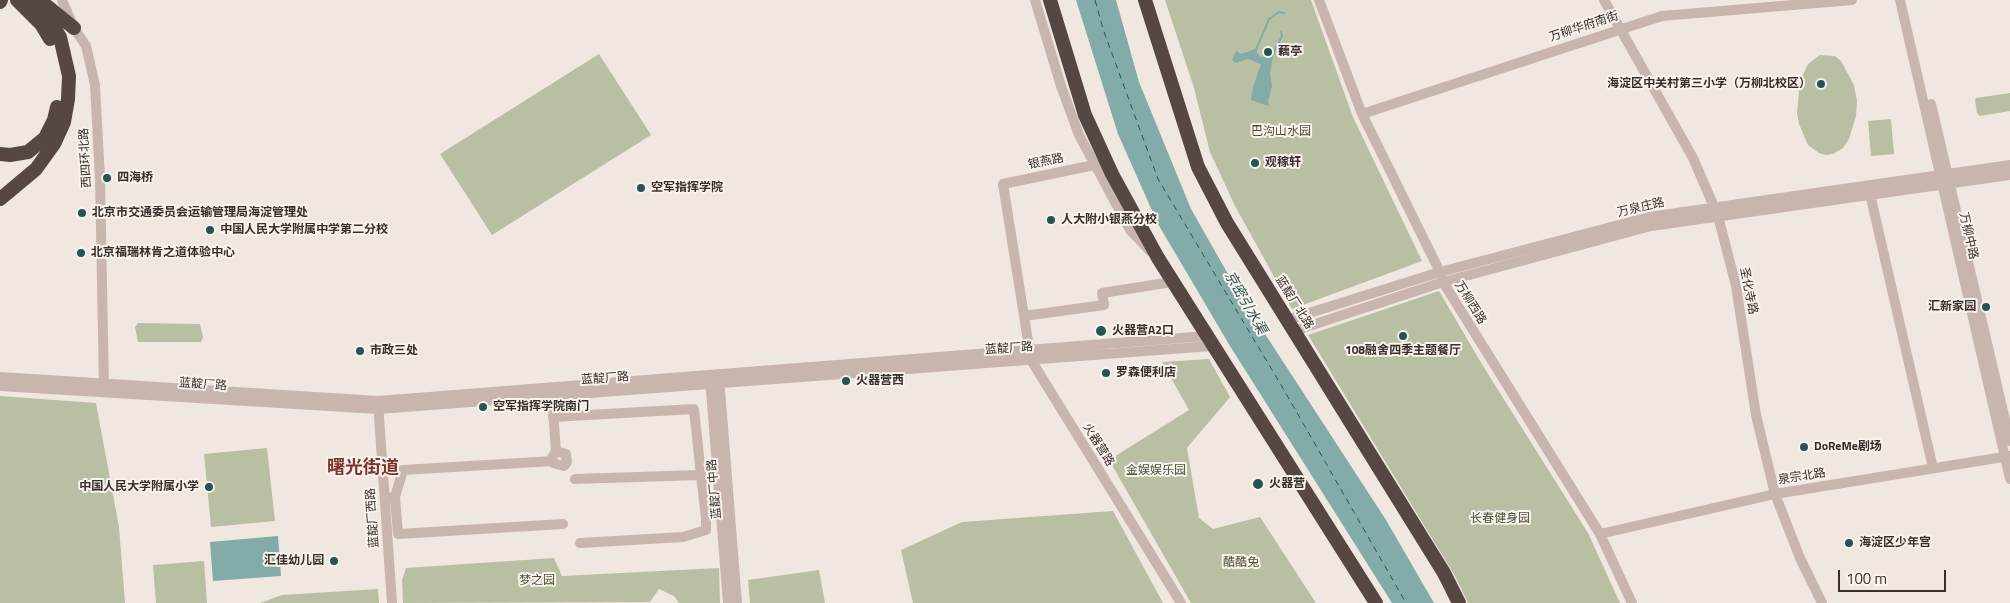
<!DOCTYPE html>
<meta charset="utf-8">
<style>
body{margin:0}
#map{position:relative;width:2010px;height:603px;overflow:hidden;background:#f1e7e1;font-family:"Titillium Web",sans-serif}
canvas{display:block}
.scale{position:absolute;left:1838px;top:570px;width:108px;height:22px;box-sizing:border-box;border:2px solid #382e2b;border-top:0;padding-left:6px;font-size:15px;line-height:18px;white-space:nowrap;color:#382e2b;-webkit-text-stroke:4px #f9f2ed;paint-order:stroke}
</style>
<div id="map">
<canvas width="2010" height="603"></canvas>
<div class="scale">100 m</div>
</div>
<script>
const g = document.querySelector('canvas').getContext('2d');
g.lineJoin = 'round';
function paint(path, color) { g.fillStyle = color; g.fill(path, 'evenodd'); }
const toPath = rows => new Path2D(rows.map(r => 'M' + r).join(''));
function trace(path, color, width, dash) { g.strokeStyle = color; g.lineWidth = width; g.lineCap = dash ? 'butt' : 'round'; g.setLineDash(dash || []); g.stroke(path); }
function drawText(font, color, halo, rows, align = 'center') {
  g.font = font + ' "Titillium Web","Noto Sans SC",sans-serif'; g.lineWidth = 4; g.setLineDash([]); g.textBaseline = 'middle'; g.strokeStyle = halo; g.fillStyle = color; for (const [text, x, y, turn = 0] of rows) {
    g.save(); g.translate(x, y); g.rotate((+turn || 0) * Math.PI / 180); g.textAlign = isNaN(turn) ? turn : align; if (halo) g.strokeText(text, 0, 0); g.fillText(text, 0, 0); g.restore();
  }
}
const green = toPath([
 [1165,0,1311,0,1353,117,1422,261,1292,309,1235,206,1210,152,1194,88],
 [599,54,651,135,492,235,440,154],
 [1820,55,1835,56,1841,61,1854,85,1857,101,1856,116,1849,139,1843,148,1833,154,1826,155,1819,153,1808,145,1799,124,1797,113,1800,81,1808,64],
 [2010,93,2010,111,1980,116,1977,113,1975,100,1976,98],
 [1891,119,1894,154,1871,156,1868,121],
 [1439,291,1483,366,1588,533,1620,603,1468,603,1455,576,1308,335],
 [138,323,200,324,203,337,201,342,138,342,135,327],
 [1209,359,1230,397,1187,448,1199,518,1213,529,1260,517,1316,603,1191,603,1109,460,1189,410,1162,362],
 [0,396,96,403,119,527,125,603,0,603],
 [267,448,275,521,211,527,204,454],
 [1113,511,1163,603,913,603,901,550,962,522],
 [554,558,562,576,719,568,720,603,679,603,674,596,659,589,650,602,403,603,402,580,406,568],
 [204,561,207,603,156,603,153,565],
 [819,570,825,603,750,603,748,580],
 [378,589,379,603,260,603,282,595]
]);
const water = toPath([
 [1076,0,1116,0,1139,82,1191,209,1241,297,1386,520,1434,603,1392,603,1230,346,1158,224,1118,134],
 [1255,49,1260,57,1273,57,1270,73,1272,86,1268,101,1269,106,1251,100,1253,87,1261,64,1248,59,1235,63,1232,60,1236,51,1241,54],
 [278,536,281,576,213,581,210,542]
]);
const stream = toPath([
 [1256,50,1269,19,1279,12,1284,13],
 [1272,56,1282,36,1281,32]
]);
const ferry = toPath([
 [1095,0,1103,29,1158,179,1284,390,1406,603]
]);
const minor = toPath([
 [62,0,74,28,86,46,95,85,100,178,104,388],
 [1035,0,1061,86,1079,135,1130,230,1150,251],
 [1319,0,1362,114,1440,272,1443,282,1600,534,1632,603],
 [1604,0,1693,158,1718,216,1736,286,1756,415,1775,494,1800,558,1822,603],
 [1900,0,2010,479],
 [1931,104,2010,441],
 [1362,114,1662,16,1852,0],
 [1094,165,1003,184,1031,360,1181,603],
 [1870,194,1933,468],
 [1024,316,1104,305,1102,293,1172,282],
 [1287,320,1440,272,1649,217,2010,165],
 [1294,331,1443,282,1651,226,2010,175],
 [0,377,378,401,1206,336],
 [719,377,737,603],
 [710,378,728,603],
 [0,386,378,409,1212,346],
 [548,390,552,396,556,451,552,458,553,463,564,466,567,462,566,454,556,451],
 [378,402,392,603],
 [553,417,694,409,701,475],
 [575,479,701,475,706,518,706,530,683,537,580,543],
 [395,497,398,534,563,524],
 [389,498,395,497,403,470,553,461],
 [1600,534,1775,494,2010,456]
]);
const highway = toPath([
 [17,0,41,24,50,39],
 [1050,0,1085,115,1112,174,1158,258,1376,603],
 [1145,0,1198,167,1227,223,1444,573,1459,603],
 [0,2,1,0],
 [42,2,74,28],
 [0,154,10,155,28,152,45,138,54,120,57,107],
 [0,199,36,169,54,144,64,122,68,99,69,76,60,37,48,17,34,0]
]);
const markers = [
 [1268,52,5,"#255552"],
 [1821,84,5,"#255552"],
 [1255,163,5,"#255552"],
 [107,178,5,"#255552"],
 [641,188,5,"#255552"],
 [82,213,5,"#255552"],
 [1051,220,5,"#255552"],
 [210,230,5,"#255552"],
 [81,253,5,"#255552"],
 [1986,307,5,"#255552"],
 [1101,331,6,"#255552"],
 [1403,336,5,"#255552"],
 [360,351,5,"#255552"],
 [1106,373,5,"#255552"],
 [846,381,5,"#255552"],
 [483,407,5,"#255552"],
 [1804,447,5,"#255552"],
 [1258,484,6,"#255552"],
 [209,487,5,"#255552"],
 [1849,543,5,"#255552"],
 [334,561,5,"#255552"]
];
const streetNames = [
 ["万柳华府南街",1584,27,-18],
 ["西四环北路",86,158,-93],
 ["银燕路",1046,162,-12],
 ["万泉庄路",1641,208,-13],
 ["万柳中路",1968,236,77],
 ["圣化寺路",1748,291,79],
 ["蓝靛厂北路",1294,303,58],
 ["万柳西路",1470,303,58],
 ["蓝靛厂路",1009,349,-4],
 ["蓝靛厂路",605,379,-4],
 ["蓝靛厂路",203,385,4],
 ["火器营路",1098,445,58],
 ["泉宗北路",1802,477,-9],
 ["蓝靛厂中路",715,489,-95],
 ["蓝靛厂西路",373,518,-94]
];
const poiNames = [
 ["藕亭",1278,52],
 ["海淀区中关村第三小学（万柳北校区）",1811,84,"right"],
 ["观稼轩",1265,163],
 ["四海桥",117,178],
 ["空军指挥学院",651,188],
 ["北京市交通委员会运输管理局海淀管理处",92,213],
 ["人大附小银燕分校",1061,220],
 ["中国人民大学附属中学第二分校",220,230],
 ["北京福瑞林肯之道体验中心",91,253],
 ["汇新家园",1976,307,"right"],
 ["火器营A2口",1112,331],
 ["市政三处",370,351],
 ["108融舍四季主题餐厅",1403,351,"center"],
 ["罗森便利店",1116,373],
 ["火器营西",856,381],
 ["空军指挥学院南门",493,407],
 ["DoReMe剧场",1814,447],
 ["火器营",1269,484],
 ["中国人民大学附属小学",199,487,"right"],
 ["海淀区少年宫",1859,543],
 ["汇佳幼儿园",324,561,"right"]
];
const parkNames = [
 ["巴沟山水园",1281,132],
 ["金娱娱乐园",1156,471],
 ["长春健身园",1500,519],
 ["酷酷兔",1241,563],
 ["梦之园",537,581]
];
const waterNames = [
 ["京密引水渠",1245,303,60]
];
const districtNames = [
 ["曙光街道",363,469]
];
paint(green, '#b9bfa2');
paint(water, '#83aba8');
trace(stream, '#83aba8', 2);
trace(ferry, '#255552', 1, [6, 5]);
trace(minor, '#c8b6ae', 10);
trace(highway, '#574743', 14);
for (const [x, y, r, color] of markers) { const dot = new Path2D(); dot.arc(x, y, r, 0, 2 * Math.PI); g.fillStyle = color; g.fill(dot); trace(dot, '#f9f2ed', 2); }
drawText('12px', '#382e2b', '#f9f2ed', streetNames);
drawText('bold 12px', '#382e2b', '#f9f2ed', poiNames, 'left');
drawText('12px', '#4b5332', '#f9f2ed', parkNames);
drawText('italic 14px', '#255552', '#f9f2ed', waterNames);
drawText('bold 18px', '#7e352d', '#f9f2ed', districtNames);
</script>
